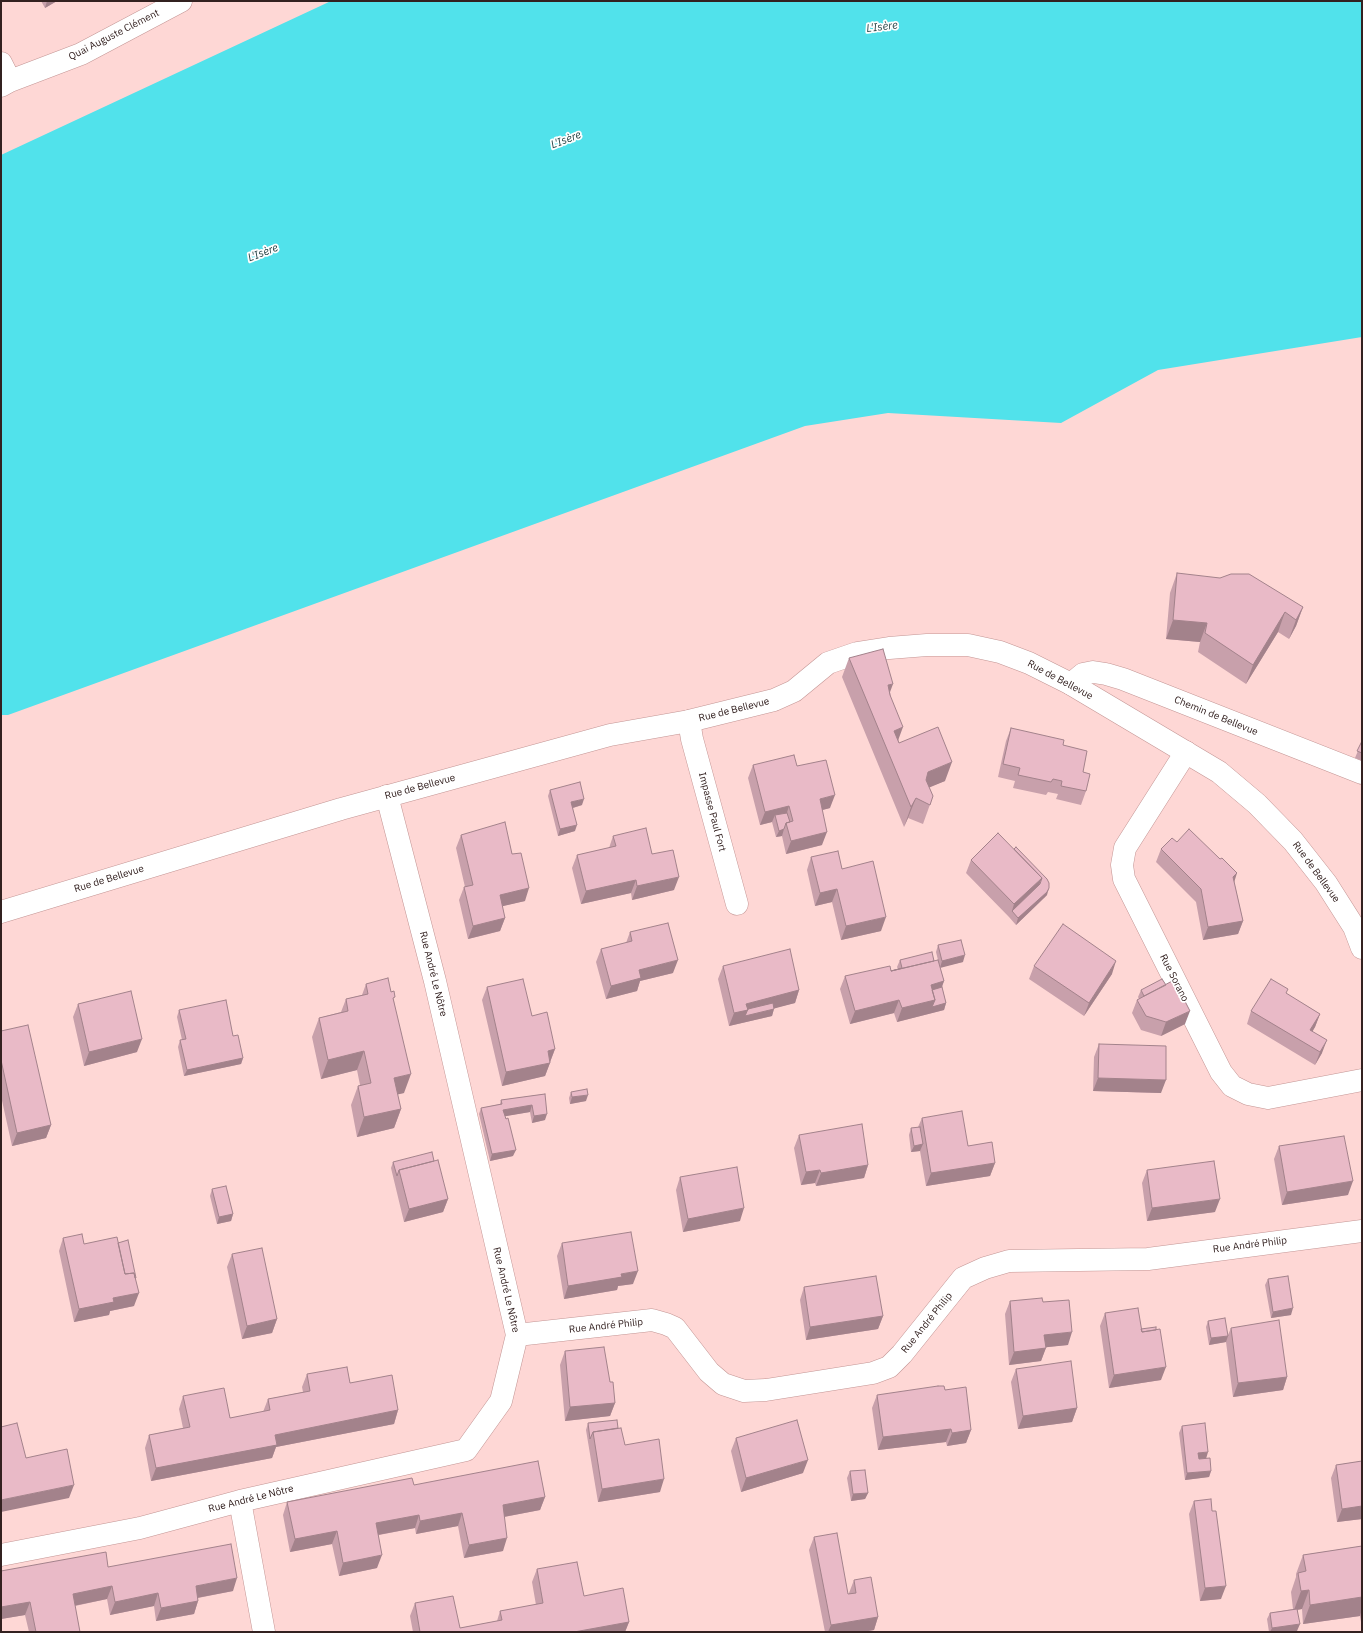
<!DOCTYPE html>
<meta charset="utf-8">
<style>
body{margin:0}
#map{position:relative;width:1363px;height:1633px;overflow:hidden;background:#fed7d5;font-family:"IBM Plex Sans",sans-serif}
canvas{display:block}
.frame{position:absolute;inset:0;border:2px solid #332120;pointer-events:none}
</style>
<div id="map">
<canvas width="1363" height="1633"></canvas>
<div class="frame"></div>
</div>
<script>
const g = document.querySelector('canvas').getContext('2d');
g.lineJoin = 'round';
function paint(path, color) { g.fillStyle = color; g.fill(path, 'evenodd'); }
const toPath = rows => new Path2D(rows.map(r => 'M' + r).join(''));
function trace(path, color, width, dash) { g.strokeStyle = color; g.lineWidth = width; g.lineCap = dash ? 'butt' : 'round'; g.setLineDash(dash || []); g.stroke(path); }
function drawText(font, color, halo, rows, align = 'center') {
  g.font = font + ' "IBM Plex Sans",sans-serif'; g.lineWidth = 3.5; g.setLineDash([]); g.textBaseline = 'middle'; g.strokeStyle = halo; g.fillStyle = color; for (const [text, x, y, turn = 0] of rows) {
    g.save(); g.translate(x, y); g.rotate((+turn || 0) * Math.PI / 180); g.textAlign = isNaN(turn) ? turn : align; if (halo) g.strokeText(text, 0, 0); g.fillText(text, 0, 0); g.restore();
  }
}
const water = toPath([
 [331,1,1362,1,1362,337,1158,370,1061,423,888,413,805,426,8,715,1,715,1,155]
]);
const street = toPath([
 [1,63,10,81],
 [1,86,10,81,81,54,181,1],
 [1071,684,1083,674,1093,672,1106,674,1123,679,1362,773],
 [689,721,692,739,737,904],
 [1186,752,1125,848,1122,865,1124,879,1221,1072,1232,1086,1248,1094,1268,1098,1362,1080],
 [517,1335,652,1320,666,1324,675,1328,709,1372,723,1384,744,1391,766,1390,873,1373,889,1367,902,1354,963,1278,985,1268,1009,1261,1148,1259,1362,1231],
 [240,1501,264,1632],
 [1,1555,140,1528,240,1501,466,1450,501,1401,517,1335,435,981,387,796]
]);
const secondary = toPath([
 [1,912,341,809,610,735,689,721,774,700,794,691,828,663,857,653,889,648,927,645,968,645,1000,652,1029,663,1071,684,1219,772,1257,804,1293,841,1326,883,1354,927,1362,948]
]);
const wall = toPath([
 [41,1,57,1,45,8],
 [1177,573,1303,607,1296,626,1289,639,1278,632,1246,684,1198,652,1200,642,1166,639,1170,593],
 [849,658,890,692,899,743,945,781,929,787,933,796,923,824,908,818,904,827,842,677],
 [1011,728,1063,745,1083,772,1086,791,1081,805,1056,799,1058,794,1048,792,1046,795,1013,788,1015,781,998,777,1006,741],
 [1362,741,1362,761,1355,758],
 [753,765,797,766,830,808,822,810,822,845,786,854,782,836,776,837,772,822,760,825,748,778],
 [550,790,582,805,573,808,575,831,558,836,548,796],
 [461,835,512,854,525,901,502,906,505,918,500,931,468,939,459,900,464,887,465,887,456,848],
 [613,836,652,854,674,890,632,900,631,893,581,904,572,868,577,855,609,848],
 [1177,842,1234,881,1243,921,1238,934,1203,940,1196,902,1156,862,1161,849],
 [1014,849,1047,895,1044,898,1016,925,1009,917,966,873,971,860],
 [811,857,881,931,841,940,832,902,815,906,807,870],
 [630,932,673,973,640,981,637,991,606,999,596,962,601,949,626,943],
 [938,945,963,962,940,967,944,981,942,987,946,1003,944,1010,897,1022,894,1013,850,1024,840,989,845,976,891,971,898,969,897,967,900,960,934,961,938,960,936,952],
 [723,966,799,990,795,1003,774,1008,772,1016,729,1026,718,979],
 [1034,966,1112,974,1084,1016,1029,979],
 [366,984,391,992,394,1001,404,1093,397,1094,401,1109,394,1128,357,1137,351,1105,358,1086,360,1085,357,1070,321,1079,312,1037,319,1018,341,1012,346,999,362,995],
 [487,987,532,1016,555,1049,545,1076,502,1086,482,1000],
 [1141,990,1185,1024,1161,1036,1141,1030,1132,1013,1137,1000,1139,999,1138,997],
 [1287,994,1320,1014,1315,1027,1312,1031,1322,1053,1315,1065,1247,1024,1251,1011],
 [78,1004,137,1052,84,1066,73,1017],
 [179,1010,233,1036,243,1058,241,1064,184,1076,178,1047,180,1040,182,1040,177,1017],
 [1,1031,51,1125,46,1138,12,1146,1,1096],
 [1099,1044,1161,1093,1093,1091,1094,1057],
 [571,1092,586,1101,570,1104,569,1098],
 [545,1094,545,1120,532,1123,530,1112,505,1116,513,1156,490,1161,479,1114,481,1108,500,1104,501,1100],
 [922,1118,995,1163,990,1176,926,1186,920,1151,911,1152,909,1135,911,1128,918,1127],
 [799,1135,868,1165,864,1178,816,1186,815,1183,801,1185,794,1148],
 [1279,1146,1348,1195,1282,1205,1274,1159],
 [393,1162,448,1199,443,1212,404,1222,391,1168],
 [1147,1170,1215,1212,1147,1221,1142,1183],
 [680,1177,740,1221,683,1232,676,1190],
 [212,1189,233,1214,231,1221,217,1224,210,1196],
 [63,1238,84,1244,118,1243,136,1279,134,1306,110,1311,109,1315,74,1322,59,1251],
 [562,1243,633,1284,618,1286,617,1290,564,1299,557,1256],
 [232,1254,277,1319,272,1333,242,1339,227,1267],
 [1268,1279,1291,1315,1271,1318,1265,1285],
 [804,1287,883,1316,878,1329,806,1340,800,1300],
 [1010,1301,1043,1302,1068,1345,1046,1347,1041,1361,1009,1365,1005,1314],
 [1105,1313,1141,1329,1161,1380,1109,1388,1100,1326],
 [1208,1321,1228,1335,1231,1328,1287,1377,1283,1390,1233,1397,1226,1342,1209,1345,1206,1327],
 [565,1351,610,1382,615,1403,610,1416,565,1421,560,1365],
 [1016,1369,1077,1408,1072,1422,1018,1429,1011,1382],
 [307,1374,350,1383,398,1410,394,1424,276,1447,272,1458,151,1481,145,1448,149,1435,183,1428,179,1409,183,1396,230,1418,263,1412,268,1399,303,1392,302,1387],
 [945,1390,971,1430,966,1443,947,1446,946,1442,878,1450,872,1408,877,1395],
 [588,1423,618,1428,625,1445,660,1492,598,1502,586,1430],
 [1182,1426,1206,1459,1211,1471,1209,1477,1185,1480,1179,1433],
 [736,1438,803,1473,741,1492,731,1451],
 [1362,1461,1362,1519,1337,1522,1331,1478,1336,1465],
 [850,1471,868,1493,865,1499,851,1501,847,1478],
 [414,1485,545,1497,540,1510,504,1517,503,1551,464,1558,458,1526,416,1534,415,1528,379,1535,377,1568,339,1576,332,1544,290,1552,283,1515,287,1502],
 [1194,1501,1212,1511,1221,1599,1200,1601,1189,1514],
 [814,1537,848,1594,849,1594,849,1593,854,1580,878,1617,874,1630,862,1632,825,1632,809,1550],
 [1362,1546,1362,1622,1361,1622,1360,1616,1303,1624,1302,1609,1298,1610,1297,1631,1291,1632,1269,1632,1267,1619,1270,1613,1293,1609,1291,1592,1296,1577,1296,1574,1303,1555],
 [108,1567,233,1591,198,1598,198,1601,194,1614,156,1621,154,1606,110,1615,107,1599,75,1606,80,1632,29,1632,25,1615,1,1619,1,1571],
 [537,1569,629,1622,625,1632,413,1632,410,1616,415,1603,460,1628,497,1621,500,1611,536,1605,532,1582]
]);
const shadedWall = toPath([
 [47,1,57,1,45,8],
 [1303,607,1296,626,1289,639,1296,620],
 [1285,612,1278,632,1246,684,1253,665],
 [1173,620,1207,623,1200,642,1166,639],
 [893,684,886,703,888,685],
 [903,727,896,746,894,731],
 [952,762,945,781,921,791,928,772],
 [835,795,830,808,815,812,820,799],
 [916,798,908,818,904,827,911,807],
 [584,799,582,805,569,809,571,802],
 [789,806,785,819,775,815,772,822,760,825,765,812],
 [577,825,575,831,558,836,560,829],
 [784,829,782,836,776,837,779,831],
 [827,832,822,845,786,854,791,841],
 [1237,873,1233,886,1233,877],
 [679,877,674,890,632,900,637,886],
 [1042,878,1037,891,1012,911,1014,904],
 [636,880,631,893,581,904,586,891],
 [529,888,525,901,495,908,500,895],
 [1049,888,1047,895,1044,898,1016,925,1018,918],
 [837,889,832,902,815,906,820,893],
 [886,917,881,931,841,940,846,926],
 [505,918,500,931,468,939,473,926],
 [1243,921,1238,934,1203,940,1208,927],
 [965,955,963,962,940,968,942,961],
 [678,960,673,973,640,981,637,991,606,999,611,986,639,970],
 [1116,961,1112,974,1084,1016,1089,1003],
 [944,981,939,994,928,991,931,985],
 [799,990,795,1003,746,1016,774,1009,772,1016,729,1026,734,1013,746,1004],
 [899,1000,894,1013,850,1024,855,1011],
 [935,1000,946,1003,944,1010,897,1022,902,1008],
 [1190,1011,1185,1024,1161,1036,1166,1022],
 [1320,1014,1315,1027,1306,1043,1310,1030],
 [142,1039,137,1052,84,1066,89,1052],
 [1327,1040,1322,1053,1315,1065,1320,1052],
 [555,1049,550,1062,548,1051],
 [364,1051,357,1070,321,1079,328,1060],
 [243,1058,241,1064,184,1076,187,1070],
 [550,1063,545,1076,502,1086,506,1072],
 [411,1074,404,1093,387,1097,394,1078],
 [1098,1078,1166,1080,1161,1093,1093,1091],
 [588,1095,586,1101,570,1104,572,1097],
 [532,1105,530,1112,501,1117,503,1110],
 [401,1109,394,1128,357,1137,364,1117],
 [547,1114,545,1120,532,1123,534,1116],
 [51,1125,46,1138,12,1146,17,1133],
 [923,1144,920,1151,911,1152,914,1146],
 [516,1150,513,1156,490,1161,492,1154],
 [995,1163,990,1176,926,1186,931,1173],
 [868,1165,864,1178,816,1186,821,1173],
 [820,1170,815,1183,801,1185,806,1172],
 [1353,1181,1348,1195,1282,1205,1287,1192],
 [448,1199,443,1212,404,1222,409,1209],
 [1220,1199,1215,1212,1147,1221,1152,1208],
 [744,1208,740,1221,683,1232,688,1219],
 [233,1214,231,1221,217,1224,219,1217],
 [638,1271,633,1284,618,1286,617,1290,564,1299,568,1286,621,1274],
 [139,1293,134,1306,110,1311,109,1315,74,1322,79,1309,113,1298],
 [1293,1308,1291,1315,1271,1318,1273,1312],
 [883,1316,878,1329,806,1340,810,1327],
 [277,1319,272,1333,242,1339,247,1326],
 [1072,1332,1068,1345,1039,1348,1044,1335],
 [1228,1336,1226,1342,1209,1345,1211,1338],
 [1046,1348,1041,1361,1009,1365,1014,1352],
 [1166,1367,1161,1380,1109,1388,1114,1375],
 [1287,1377,1283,1390,1233,1397,1238,1383],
 [615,1403,610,1416,565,1421,570,1407],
 [1077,1408,1072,1422,1018,1429,1023,1416],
 [398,1410,394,1424,276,1447,272,1458,151,1481,156,1468,275,1435],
 [951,1429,946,1442,878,1450,883,1437],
 [971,1430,966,1443,947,1446,952,1433],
 [1208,1452,1206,1459,1196,1460,1198,1453],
 [808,1460,803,1473,741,1492,746,1478],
 [1211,1471,1209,1477,1185,1480,1187,1473],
 [664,1479,660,1492,598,1502,602,1489],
 [74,1485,69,1498,1,1512,1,1500],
 [868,1493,865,1499,851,1501,853,1494],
 [545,1497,540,1510,498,1518,503,1505],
 [1362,1506,1362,1519,1337,1522,1342,1509],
 [462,1513,458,1526,416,1534,420,1521],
 [419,1515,415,1528,372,1536,376,1523],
 [337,1531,332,1544,290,1552,295,1539],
 [507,1538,503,1551,464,1558,469,1545],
 [382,1555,377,1568,339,1576,343,1563],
 [237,1578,233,1591,191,1599,196,1586],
 [112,1586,107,1599,68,1607,73,1594],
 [1226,1586,1221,1599,1200,1601,1205,1588],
 [1309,1590,1302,1609,1294,1610,1301,1591],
 [158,1593,154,1606,110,1615,115,1602],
 [1362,1597,1362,1609,1360,1616,1303,1624,1310,1605],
 [198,1601,194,1614,156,1621,161,1608],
 [30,1602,25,1615,1,1619,1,1607],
 [878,1617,874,1630,862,1632,828,1632,831,1625],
 [629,1622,625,1632,574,1632],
 [1300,1624,1297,1631,1291,1632,1270,1632,1272,1628]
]);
const building = toPath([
 [1177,573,1220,578,1231,574,1249,574,1303,607,1296,620,1285,612,1253,665,1205,633,1207,623,1173,620,1177,573],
 [883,649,893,684,888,685,890,695,903,727,894,731,899,743,938,727,952,762,928,772,926,780,933,796,930,805,916,798,911,807,849,658,883,649],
 [1011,728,1064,740,1063,745,1087,751,1083,772,1090,774,1086,791,1061,786,1062,781,1053,779,1051,782,1018,775,1020,768,1003,764,1011,728],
 [1362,741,1362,753,1357,751,1362,741],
 [794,755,797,766,826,760,835,795,820,799,827,832,791,841,786,823,793,821,789,806,765,812,753,765,794,755],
 [580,782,584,799,571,802,577,825,560,829,550,790,580,782],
 [787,813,790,822,786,823,784,829,779,831,775,815,787,813],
 [505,822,512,854,521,853,529,888,500,895,505,918,473,926,464,887,473,885,461,835,505,822],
 [646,828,652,854,673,850,679,877,637,886,636,880,586,891,577,855,616,846,613,836,646,828],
 [1189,829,1220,859,1222,858,1237,873,1233,877,1243,921,1208,927,1201,889,1161,849,1172,838,1177,842,1189,829],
 [998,833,1042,878,1014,904,971,860,998,833],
 [1016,847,1047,879,1049,883,1049,888,1047,892,1018,918,1012,911,1040,884,1042,878,1014,849,1016,847],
 [838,851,842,869,873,861,886,917,846,926,837,889,820,893,811,857,838,851],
 [668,923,678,960,639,970,641,978,611,986,601,949,632,941,630,932,668,923],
 [1063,924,1116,961,1089,1003,1034,966,1063,924],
 [961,940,965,955,942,961,938,945,961,940],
 [790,949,799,990,746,1004,748,1010,734,1013,723,966,790,949],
 [932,952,934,961,891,971,902,968,900,960,932,952],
 [938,960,944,981,931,985,935,1000,902,1008,899,1000,855,1011,845,976,890,966,891,971,938,960],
 [388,978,391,992,394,991,395,997,393,998,411,1074,394,1078,401,1109,364,1117,358,1086,371,1083,364,1051,328,1060,319,1018,348,1011,346,999,368,994,366,984,388,978],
 [523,979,532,1016,547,1012,555,1049,548,1051,550,1063,506,1072,487,987,523,979],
 [1162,979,1166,985,1144,996,1141,990,1162,979],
 [1271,979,1288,989,1286,993,1320,1014,1310,1030,1327,1040,1320,1052,1251,1011,1271,979],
 [1174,980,1190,1011,1166,1022,1146,1016,1137,1000,1174,980],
 [942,987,946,1003,932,1007,935,1000,932,990,942,987],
 [131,991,142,1039,89,1052,78,1004,131,991],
 [226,1000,233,1036,238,1035,243,1058,187,1070,180,1040,186,1039,179,1010,226,1000],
 [773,1003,774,1009,745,1016,748,1009,773,1003],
 [28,1025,51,1125,17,1133,1,1060,1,1031,28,1025],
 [1099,1044,1166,1046,1166,1080,1098,1078,1099,1044],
 [587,1089,588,1095,572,1097,571,1092,587,1089],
 [545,1094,547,1114,534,1116,532,1105,503,1110,506,1119,508,1118,516,1150,492,1154,481,1108,502,1104,501,1100,545,1094],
 [962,1111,968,1146,992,1142,995,1163,931,1173,922,1118,962,1111],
 [862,1124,868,1165,821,1173,820,1170,806,1172,799,1135,862,1124],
 [920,1127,923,1144,914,1146,911,1128,920,1127],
 [1344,1136,1353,1181,1287,1192,1279,1146,1344,1136],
 [432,1152,434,1161,399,1170,397,1176,393,1162,432,1152],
 [438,1160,448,1199,409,1209,399,1170,438,1160],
 [1214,1161,1220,1199,1152,1208,1147,1170,1214,1161],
 [737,1167,744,1208,688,1219,680,1177,737,1167],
 [226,1186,233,1214,219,1217,212,1189,226,1186],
 [631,1232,638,1271,621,1274,622,1277,568,1286,562,1243,631,1232],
 [82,1234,84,1244,117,1237,125,1274,134,1273,139,1293,113,1298,114,1302,79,1309,63,1238,82,1234],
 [128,1240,136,1278,135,1278,134,1273,125,1274,118,1243,128,1240],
 [262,1248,277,1319,247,1326,232,1254,262,1248],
 [876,1276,883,1316,810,1327,804,1287,876,1276],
 [1288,1276,1293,1308,1273,1312,1268,1279,1288,1276],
 [1042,1298,1043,1302,1069,1300,1072,1332,1044,1335,1046,1348,1014,1352,1010,1301,1042,1298],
 [1138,1308,1142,1332,1160,1329,1166,1367,1114,1375,1105,1313,1138,1308],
 [1225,1318,1228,1336,1211,1338,1208,1321,1225,1318],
 [1279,1320,1287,1377,1238,1383,1231,1328,1279,1320],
 [1156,1327,1156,1330,1142,1332,1141,1329,1156,1327],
 [604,1347,610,1382,613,1382,615,1403,570,1407,565,1351,604,1347],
 [1071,1361,1077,1408,1023,1416,1016,1369,1071,1361],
 [347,1367,350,1383,392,1375,398,1410,275,1435,277,1445,156,1468,149,1435,190,1427,183,1396,224,1388,230,1418,270,1410,268,1399,310,1391,307,1374,347,1367],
 [938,1386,944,1386,945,1390,966,1387,971,1430,952,1433,951,1429,883,1437,877,1395,938,1386],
 [617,1420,618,1428,593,1432,590,1439,588,1423,617,1420],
 [797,1420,808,1460,746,1478,736,1438,797,1420],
 [17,1423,26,1458,67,1449,74,1485,1,1500,1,1427,17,1423],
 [1205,1423,1208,1452,1198,1453,1199,1459,1210,1458,1211,1471,1187,1473,1182,1426,1205,1423],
 [621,1428,625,1445,659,1439,664,1479,602,1489,593,1432,621,1428],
 [538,1461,545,1497,503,1505,507,1538,469,1545,462,1513,420,1521,419,1515,376,1523,382,1555,343,1563,337,1531,295,1539,287,1502,412,1478,414,1485,538,1461],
 [1362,1461,1362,1506,1342,1509,1336,1465,1362,1461],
 [865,1470,868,1493,853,1494,850,1471,865,1470],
 [1211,1499,1212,1511,1216,1511,1226,1586,1205,1588,1194,1501,1211,1499],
 [837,1533,848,1594,856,1593,854,1580,871,1577,878,1617,831,1625,814,1537,837,1533],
 [231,1544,237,1578,196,1586,198,1601,161,1608,158,1593,115,1602,112,1586,73,1594,80,1632,36,1632,30,1602,1,1607,1,1571,106,1552,108,1567,231,1544],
 [1362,1546,1362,1597,1310,1605,1309,1590,1301,1591,1298,1573,1306,1571,1303,1555,1362,1546],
 [577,1562,584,1596,623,1588,629,1622,574,1632,420,1632,415,1603,453,1596,460,1628,502,1620,500,1611,543,1603,537,1569,577,1562],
 [1297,1609,1300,1624,1272,1628,1270,1613,1297,1609]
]);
const streetNames = [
 ["Quai Auguste Clément",114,35,-27],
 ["Rue de Bellevue",1060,680,28],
 ["Rue de Bellevue",734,710,-14],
 ["Chemin de Bellevue",1216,716,22],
 ["Rue de Bellevue",420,787,-15],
 ["Impasse Paul Fort",712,812,75],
 ["Rue de Bellevue",1316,872,54],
 ["Rue de Bellevue",109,879,-17],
 ["Rue André Le Nôtre",433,974,76],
 ["Rue Sorano",1174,978,63],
 ["Rue André Philip",1250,1245,-7],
 ["Rue André Le Nôtre",506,1290,77],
 ["Rue André Philip",927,1323,-51],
 ["Rue André Philip",606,1326,-6],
 ["Rue André Le Nôtre",251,1499,-14]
];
const waterNames = [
 ["L'Isère",882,27,-7],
 ["L'Isère",566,140,-21],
 ["L'Isère",263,253,-21]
];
paint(water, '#51e2eb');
trace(street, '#c39594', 23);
trace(secondary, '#c39594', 23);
trace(street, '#fff', 22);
trace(secondary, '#fff', 22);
paint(wall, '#c8a0ab');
paint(shadedWall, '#a3828b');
paint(building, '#e9bac7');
trace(building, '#a3828b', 1);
drawText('10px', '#332120', '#fff', streetNames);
drawText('italic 11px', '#264446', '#fff', waterNames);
</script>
